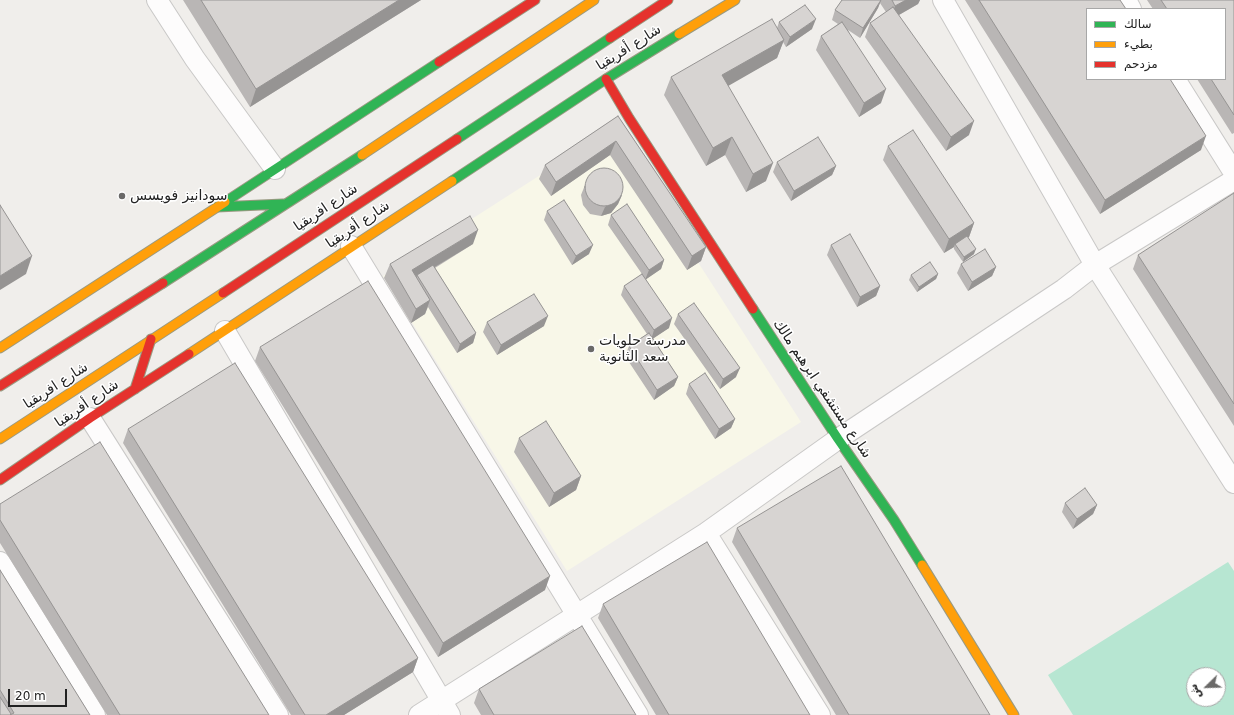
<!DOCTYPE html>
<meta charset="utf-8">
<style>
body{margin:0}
#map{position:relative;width:1234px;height:715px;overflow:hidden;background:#f0eeeb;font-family:"DejaVu Sans","Noto Sans Arabic",sans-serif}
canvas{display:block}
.legend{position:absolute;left:1086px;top:8px;width:140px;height:72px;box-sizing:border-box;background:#fff;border:1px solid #a7a7a7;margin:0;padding:5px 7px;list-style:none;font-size:12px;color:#222}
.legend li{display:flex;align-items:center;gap:8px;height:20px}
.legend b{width:20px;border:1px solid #a7a7a7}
.north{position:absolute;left:1186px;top:667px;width:40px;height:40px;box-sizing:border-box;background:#fff;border:1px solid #a7a7a7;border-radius:50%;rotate:247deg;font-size:11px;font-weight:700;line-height:16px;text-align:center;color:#222}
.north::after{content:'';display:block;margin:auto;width:14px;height:18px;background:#6a6968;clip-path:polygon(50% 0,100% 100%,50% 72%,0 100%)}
.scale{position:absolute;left:8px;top:689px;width:59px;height:18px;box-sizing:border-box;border:2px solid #222;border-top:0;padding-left:5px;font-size:12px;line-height:14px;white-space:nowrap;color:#222;-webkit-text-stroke:3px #fff;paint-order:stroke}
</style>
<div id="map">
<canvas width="1234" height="715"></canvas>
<ul class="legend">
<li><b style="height:5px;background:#30b455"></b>سالك</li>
<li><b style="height:5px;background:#ff9f0a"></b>بطيء</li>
<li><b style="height:5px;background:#e5322d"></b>مزدحم</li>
</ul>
<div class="north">ش</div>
<div class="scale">20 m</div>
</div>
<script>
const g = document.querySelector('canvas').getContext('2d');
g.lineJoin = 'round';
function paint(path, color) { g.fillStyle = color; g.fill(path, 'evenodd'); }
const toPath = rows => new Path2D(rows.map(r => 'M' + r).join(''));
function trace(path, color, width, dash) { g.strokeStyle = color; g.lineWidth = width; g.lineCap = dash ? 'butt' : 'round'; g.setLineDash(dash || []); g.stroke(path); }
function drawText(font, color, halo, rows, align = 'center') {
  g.font = font + ' "DejaVu Sans","Noto Sans Arabic",sans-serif'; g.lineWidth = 3; g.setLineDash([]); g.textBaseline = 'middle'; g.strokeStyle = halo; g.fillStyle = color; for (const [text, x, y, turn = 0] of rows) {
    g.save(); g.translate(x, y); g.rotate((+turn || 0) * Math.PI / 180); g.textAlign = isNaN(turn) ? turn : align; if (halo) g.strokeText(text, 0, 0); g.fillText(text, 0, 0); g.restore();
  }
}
const education = toPath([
 [612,129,801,422,567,571,383,276]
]);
const pitch = toPath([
 [1228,562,1234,571,1234,715,1073,715,1048,675],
 [1194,675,1218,675,1218,699,1194,699]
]);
const street = toPath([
 [157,0,195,59,275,169],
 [943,0,1095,265,1234,483],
 [1126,0,1131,9],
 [1175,79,1234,173],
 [351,246,638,715],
 [225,331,450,715],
 [90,418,278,715],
 [706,533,820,715],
 [0,562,95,715],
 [419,715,706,533,838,439,1064,289,1095,265,1234,180]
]);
const fast = toPath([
 [457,139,610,38],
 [452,181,606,79,679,34],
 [225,202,439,62],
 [217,207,283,204],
 [163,283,362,155],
 [753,309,838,439,894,520,922,565]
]);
const slow = toPath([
 [679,34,735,0],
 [362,155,594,0],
 [0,348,225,202],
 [189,354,452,181],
 [0,439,223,293],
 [922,565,1014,715]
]);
const jam = toPath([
 [610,38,668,0],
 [439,62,535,0],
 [606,79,629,118,753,309],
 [223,293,457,139],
 [0,386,163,283],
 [135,389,151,339],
 [0,480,90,418,189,354]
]);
const wall = toPath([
 [183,0,421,0,250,107],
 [842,0,920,0,918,4,899,15,969,135,946,151,865,37,870,23,886,12,880,3,878,8,860,38,848,30,881,103,859,117,816,50,821,36,838,24,832,20,835,10],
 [965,0,1120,0,1201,150,1100,214],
 [1147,0,1234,0,1234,133,1232,134,1197,79,1225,79,1225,9,1153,9],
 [779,22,812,29,786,47,783,42,777,58,728,85,766,181,746,192,725,155,706,166,664,95,671,77,777,28],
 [618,116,706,247,701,261,687,270,610,155,551,196,539,179,545,165],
 [888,146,974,223,969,237,968,238,974,254,963,262,954,249,954,247,944,253,883,160],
 [777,162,836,166,832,175,791,201,773,172],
 [589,175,622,195,618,204,611,213,601,216,590,214,583,205,581,195],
 [1234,193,1234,426,1133,269,1138,255],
 [547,211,589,254,572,265,544,220],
 [611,215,664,260,661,269,646,279,669,328,653,338,678,377,674,386,654,400,625,356,629,346,647,334,621,295,624,286,642,274,608,225],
 [473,244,435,268,476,333,473,343,457,353,428,307,425,314,411,323,384,278,390,264],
 [831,245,880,286,876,296,857,307,827,255],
 [961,264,996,267,992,276,968,291,957,273],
 [938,274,936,279,917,292,909,280,911,275],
 [678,314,736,377,720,389,674,324],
 [487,322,544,326,497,355,483,332],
 [260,347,545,590,438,657,255,361],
 [689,384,735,419,731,428,715,439,686,394],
 [128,429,418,658,413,672,344,715,291,715,123,443],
 [519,438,581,476,576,490,549,507,514,452],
 [1065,503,1097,505,1093,514,1073,529,1062,512],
 [0,504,269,715,107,715,0,543],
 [737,528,990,715,836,715,732,542],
 [0,570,90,715,0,715],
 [603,604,810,715,656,715,598,618],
 [479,689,636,715,481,715,474,703]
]);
const shadedWall = toPath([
 [399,0,421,0,250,107,256,89],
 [881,0,878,8,860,38,863,28],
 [906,0,920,0,918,4,890,20,895,6],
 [816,19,812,29,786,47,790,37],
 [784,40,777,58,716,93,722,75],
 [886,89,881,103,859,117,864,103],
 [974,121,969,135,946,151,951,137],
 [1206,136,1201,150,1100,214,1105,200],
 [732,137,725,155,706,166,713,148],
 [616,141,610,155,551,196,556,182],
 [773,163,766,181,746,192,753,174],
 [836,166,832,175,791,201,794,191],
 [622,195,618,204,611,213,601,216,605,207],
 [974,223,969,237,956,245,955,244,954,247,944,253,949,239],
 [478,230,473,244,418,277,417,275,416,279,412,270],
 [593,245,589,254,572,265,576,256],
 [706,247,701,261,687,270,692,256],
 [976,249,974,254,963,262,964,257],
 [32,256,26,274,0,290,0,276],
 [664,260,661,269,645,280,649,270],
 [996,267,992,276,968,291,972,282],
 [938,274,936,279,917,292,919,287],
 [880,286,876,296,857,307,860,297],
 [430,300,425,314,411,323,416,309],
 [548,316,544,326,497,355,501,345],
 [672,318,669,328,651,340,654,330],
 [476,333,473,343,457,353,460,344],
 [740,368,736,377,720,389,723,379],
 [678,377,674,386,654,400,657,390],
 [735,419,731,428,715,439,719,429],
 [581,476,576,490,549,507,554,493],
 [1097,505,1093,514,1073,529,1077,519],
 [550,576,545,590,438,657,443,643],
 [418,658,413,672,344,715,326,715]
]);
const building = toPath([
 [201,0,399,0,256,89,201,0],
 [842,0,881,0,863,28,835,10,842,0],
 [892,0,906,0,895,6,892,0],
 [979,0,1120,0,1126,9,1087,9,1087,79,1170,79,1206,136,1105,200,979,0],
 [1161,0,1234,0,1234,115,1211,79,1225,79,1225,9,1167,9,1161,0],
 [805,5,816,19,790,37,779,22,805,5],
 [893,7,974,121,951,137,870,23,893,7],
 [772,19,784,40,722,75,773,163,753,174,732,137,713,148,671,77,772,19],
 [842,22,886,89,864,103,821,36,842,22],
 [618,116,706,247,692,256,616,141,556,182,545,165,618,116],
 [913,130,974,223,949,239,888,146,913,130],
 [818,137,836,166,794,191,777,162,818,137],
 '585 187a19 19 0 1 1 38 0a19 19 0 1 1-38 0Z',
 [1234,193,1234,404,1138,255,1234,193],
 [564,200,593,245,576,256,547,211,564,200],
 [627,204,664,260,649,270,611,215,627,204],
 [0,205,32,256,0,276,0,205],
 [470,216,478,230,412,270,430,300,416,309,390,264,470,216],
 [850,234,880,286,860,297,831,245,850,234],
 [967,236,976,249,964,257,955,244,967,236],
 [985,249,996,267,972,282,961,264,985,249],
 [930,262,938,274,919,287,911,275,930,262],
 [433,265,476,333,460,344,417,275,433,265],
 [642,274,672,318,654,330,624,286,642,274],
 [368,281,550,576,443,643,260,347,368,281],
 [534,294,548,316,501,345,487,322,534,294],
 [694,303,740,368,723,379,678,314,694,303],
 [649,333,678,377,657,390,629,346,649,333],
 [235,363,418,658,326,715,305,715,128,429,235,363],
 [705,373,735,419,719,429,689,384,705,373],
 [546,421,581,476,554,493,519,438,546,421],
 [100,442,269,715,120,715,0,520,0,504,100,442],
 [841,466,990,715,849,715,737,528,841,466],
 [1085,488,1097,505,1077,519,1065,503,1085,488],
 [707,542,810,715,669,715,603,604,707,542],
 [0,570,90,715,10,715,14,713,0,690,0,570],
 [582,626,636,715,494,715,479,689,582,626],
 [0,697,11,714,10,715,0,715,0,697]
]);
const markers = [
 [122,196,4,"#6a6968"],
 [591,349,4,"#6a6968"]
];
const streetNames = [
 ["شارع أفريقيا",629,48,-32],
 ["شارع افريقيا",326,208,-34],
 ["شارع أفريقيا",358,225,-34],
 ["شارع افريقيا",56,386,-33],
 ["شارع مستشفي ابرهيم مالك",822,389,56],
 ["شارع أفريقيا",87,404,-34]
];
const poiNames = [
 ["سودانيز فويسس",130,196],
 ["مدرسة حلويات",599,341],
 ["سعد الثانوية",599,357]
];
paint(education, '#f8f7e8');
paint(pitch, '#b7e6d2');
trace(street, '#c9c8c7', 22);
trace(fast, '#999a82', 11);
trace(slow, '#999a82', 11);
trace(jam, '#999a82', 11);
trace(street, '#fdfcfc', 20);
trace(fast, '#30b455', 9);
trace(slow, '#ff9f0a', 9);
trace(jam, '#e5322d', 9);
paint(wall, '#b9b6b5');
paint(shadedWall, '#969493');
paint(building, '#d7d4d2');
trace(building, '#969493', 1);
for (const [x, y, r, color] of markers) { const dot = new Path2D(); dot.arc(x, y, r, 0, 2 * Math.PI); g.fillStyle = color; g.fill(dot); trace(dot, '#fff', 1.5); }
drawText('14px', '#222', '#fff', streetNames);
drawText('14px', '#222', '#fff', poiNames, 'left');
</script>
